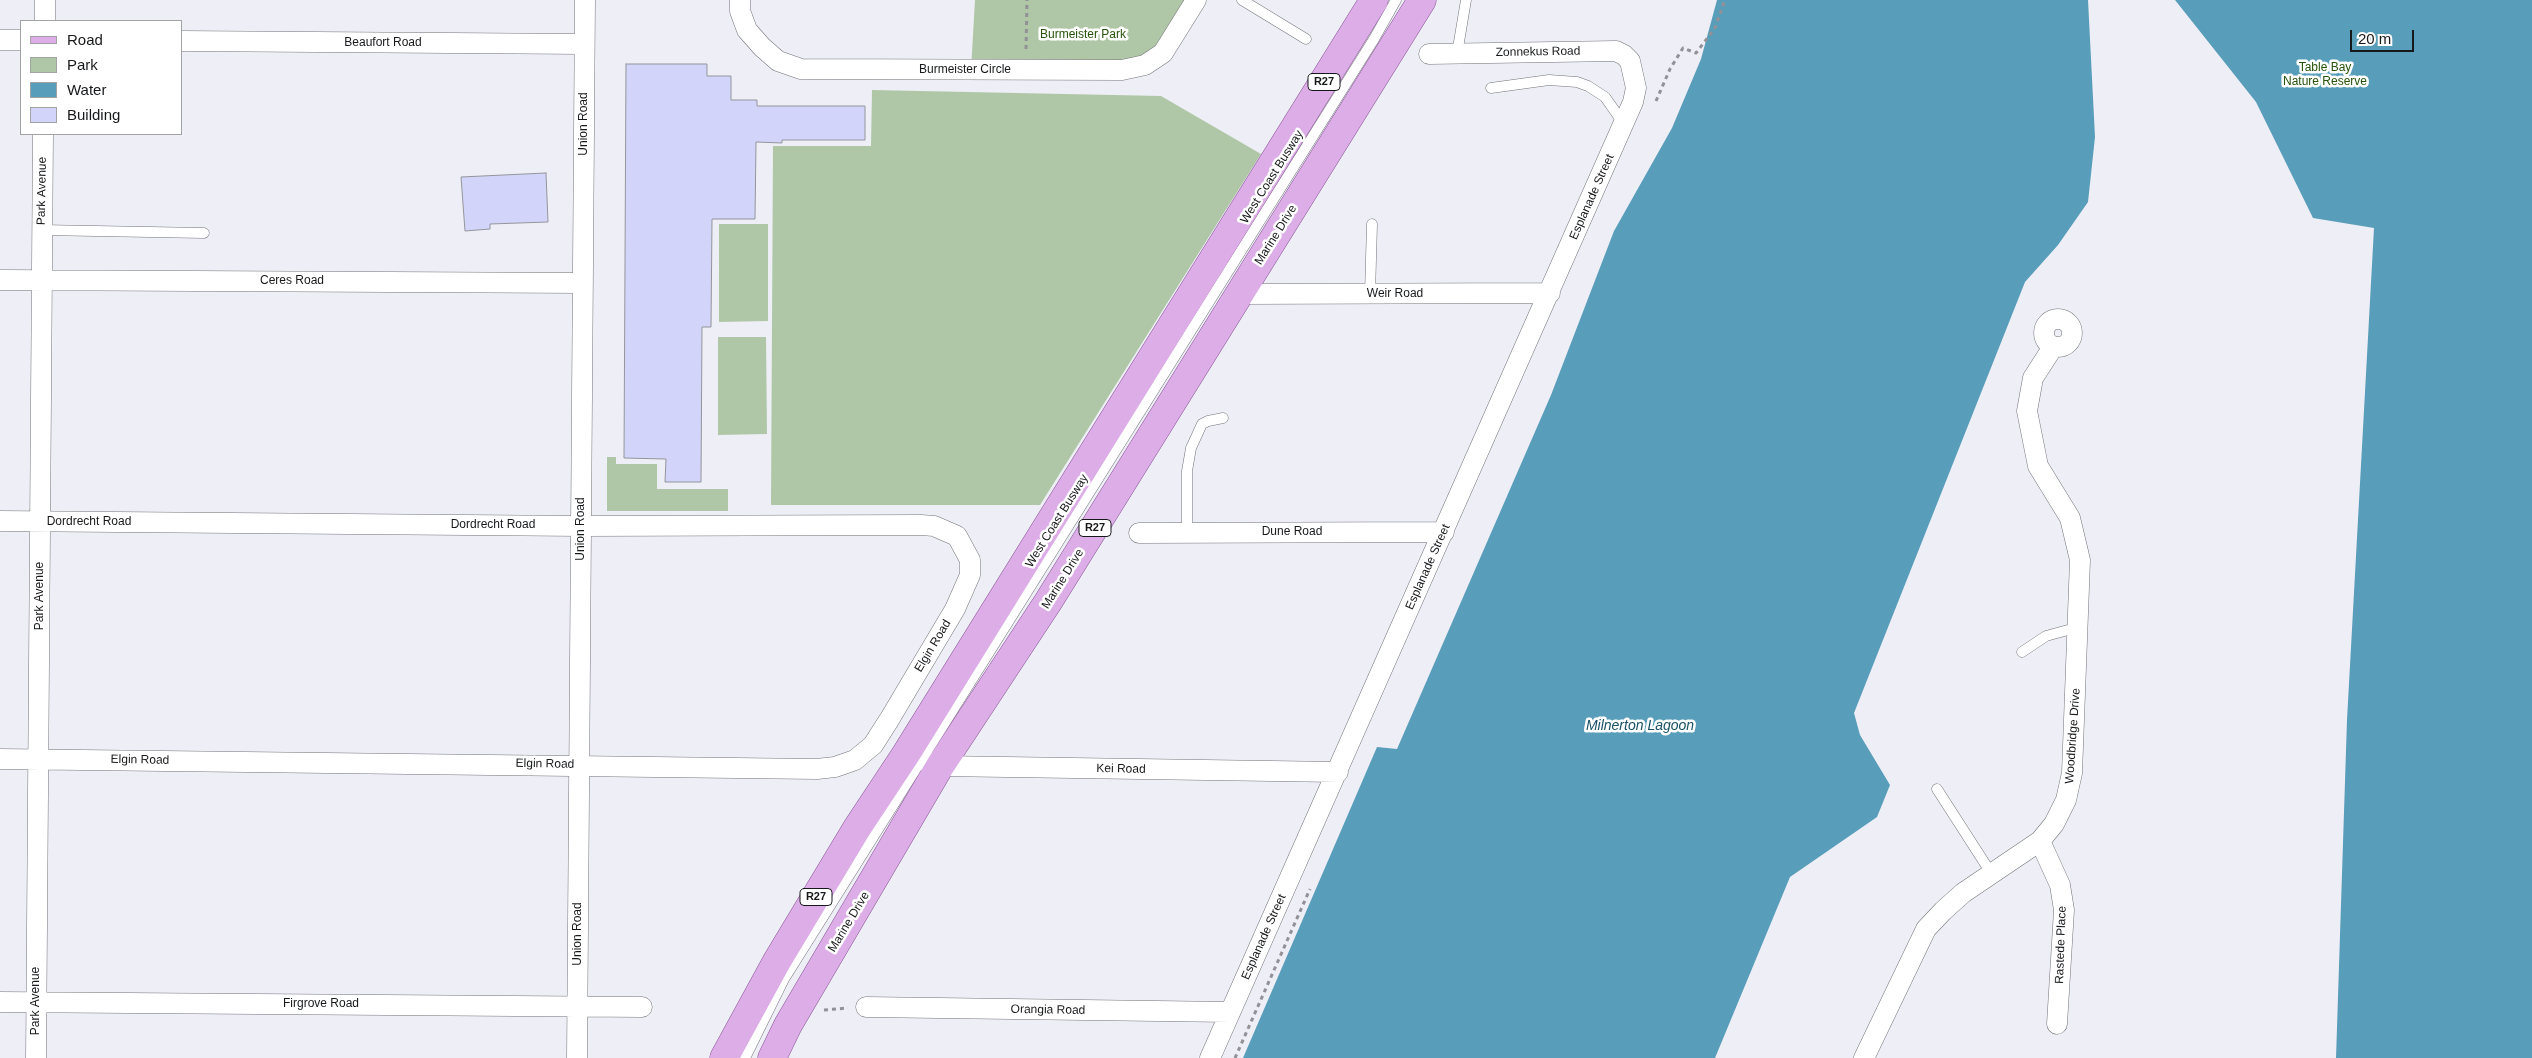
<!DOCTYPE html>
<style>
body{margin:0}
#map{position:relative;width:2532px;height:1058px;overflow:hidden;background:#eeeef6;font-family:Arial,sans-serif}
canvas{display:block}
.legend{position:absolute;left:20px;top:20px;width:162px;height:115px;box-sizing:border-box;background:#fff;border:1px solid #a2a3a3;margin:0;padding:6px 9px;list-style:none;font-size:15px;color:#17181a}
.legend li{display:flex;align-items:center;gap:10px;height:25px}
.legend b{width:25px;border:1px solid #a2a3a3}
.scale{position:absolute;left:2350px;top:30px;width:64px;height:22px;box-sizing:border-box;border:2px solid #17181a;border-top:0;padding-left:6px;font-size:15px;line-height:18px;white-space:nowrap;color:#17181a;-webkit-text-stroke:4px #fff;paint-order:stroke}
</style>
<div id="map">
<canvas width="2532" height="1058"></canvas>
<ul class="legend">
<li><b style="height:6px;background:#dcade7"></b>Road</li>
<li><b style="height:14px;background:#afc7a6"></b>Park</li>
<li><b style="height:14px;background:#589dba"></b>Water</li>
<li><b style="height:14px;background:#d2d5f9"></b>Building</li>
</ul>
<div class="scale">20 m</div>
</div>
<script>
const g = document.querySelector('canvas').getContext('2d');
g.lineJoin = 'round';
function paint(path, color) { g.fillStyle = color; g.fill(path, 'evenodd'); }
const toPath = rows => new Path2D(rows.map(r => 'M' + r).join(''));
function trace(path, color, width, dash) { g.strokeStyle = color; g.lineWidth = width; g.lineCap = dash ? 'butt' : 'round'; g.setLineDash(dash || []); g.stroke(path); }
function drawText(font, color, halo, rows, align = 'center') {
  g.font = font + ' Arial,sans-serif'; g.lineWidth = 5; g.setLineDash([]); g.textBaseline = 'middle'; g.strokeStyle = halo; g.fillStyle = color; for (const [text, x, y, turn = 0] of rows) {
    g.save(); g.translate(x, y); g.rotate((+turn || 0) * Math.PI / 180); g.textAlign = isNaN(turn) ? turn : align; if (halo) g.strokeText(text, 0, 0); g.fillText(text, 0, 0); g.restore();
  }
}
const green = toPath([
 [975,0,1196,0,1145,65,971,70],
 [872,90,1161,96,1261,154,1040,505,771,505,773,146,871,146],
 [719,224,768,224,768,321,719,322],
 [718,337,766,337,767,434,718,435],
 [607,457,616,457,616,464,657,464,657,489,728,489,728,511,607,511]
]);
const water = toPath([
 [1717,0,2088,0,2095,137,2088,202,2058,245,2025,282,1854,713,1860,735,1890,785,1877,817,1790,877,1715,1058,1243,1058,1377,747,1397,749,1551,395,1614,231,1672,128,1701,59],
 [2175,0,2532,0,2532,1058,2336,1058,2347,720,2374,228,2313,218,2256,102]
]);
const building = toPath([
 [626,64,707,64,707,76,731,76,731,100,757,100,757,106,865,106,865,140,782,140,782,143,756,142,755,219,712,219,711,327,702,327,701,482,665,482,666,459,624,458,626,64],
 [546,173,548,222,490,224,490,229,465,231,461,177,546,173]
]);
const path = toPath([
 [1026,49,1027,0],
 [1656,101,1670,69,1683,48,1696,53,1715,28,1725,0],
 [824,1010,848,1008],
 [1235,1058,1310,889]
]);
const service = toPath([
 [1242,0,1306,39],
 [1457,54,1466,0],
 [1491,88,1549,80,1577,82,1588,86,1605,97,1624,124],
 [41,230,204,233],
 [1370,294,1372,224],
 [1187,532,1187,471,1191,448,1202,424,1208,421,1223,418],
 [2022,652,2046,636,2079,627],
 [1937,789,1991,873],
 [745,1058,784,979,1374,39,1396,0]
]);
const minor = toPath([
 [740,0,740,11,747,30,762,47,778,61,801,69,1122,70,1145,65,1163,53,1196,0],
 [45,21,45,0],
 [0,40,21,40],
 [181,41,584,44],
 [0,280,583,283],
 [1240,294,1550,293],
 '2044 333a14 14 0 1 1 28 0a14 14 0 1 1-28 0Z',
 [0,521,581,526,921,525,934,526,957,536,970,560,970,575,955,609,889,720,873,745,855,760,835,767,817,769,0,759],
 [1139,533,1444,532],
 [906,754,940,766,1338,772],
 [2040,841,2060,885,2064,910,2057,1024],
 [0,1002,642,1007],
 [866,1007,1230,1012],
 [36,1058,43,134],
 [577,1058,585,0],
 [1210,1058,1633,102,1636,88,1630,61,1624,55,1616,51,1429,54],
 [1864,1058,1926,929,1943,911,1963,893,2040,841,2054,824,2066,800,2072,773,2080,560,2070,518,2038,466,2027,411,2033,378,2053,347]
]);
const primary = toPath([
 [724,1058,777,961,857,828,906,754,1374,0],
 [772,1058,788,1025,940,766,1048,602,1422,0]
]);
const shields = [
 [1324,82,32],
 [1095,528,32],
 [816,897,32]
];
const shieldNames = [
 ["R27",1324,82],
 ["R27",1095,528],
 ["R27",816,897]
];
const parkNames = [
 ["Burmeister Park",1083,35],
 ["Table Bay",2325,68],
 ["Nature Reserve",2325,82]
];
const streetNames = [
 ["Beaufort Road",383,43],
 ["Zonnekus Road",1538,52,-1],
 ["Burmeister Circle",965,70],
 ["Union Road",584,124,-90],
 ["West Coast Busway",1272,177,-58],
 ["Park Avenue",42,191,-89],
 ["Esplanade Street",1592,197,-66],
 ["Marine Drive",1276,235,-58],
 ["Ceres Road",292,281],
 ["Weir Road",1395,294],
 ["West Coast Busway",1057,521,-58],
 ["Dordrecht Road",89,522],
 ["Dordrecht Road",493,525],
 ["Union Road",581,529,-90],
 ["Dune Road",1292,532],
 ["Esplanade Street",1428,567,-66],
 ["Marine Drive",1063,579,-58],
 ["Park Avenue",40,596,-90],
 ["Elgin Road",933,646,-59],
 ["Woodbridge Drive",2073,736,-86],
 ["Elgin Road",140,760,1],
 ["Elgin Road",545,764,1],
 ["Kei Road",1121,769,1],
 ["Marine Drive",849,922,-59],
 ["Union Road",578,934,-90],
 ["Esplanade Street",1264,937,-66],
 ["Rastede Place",2061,945,-88],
 ["Park Avenue",36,1001,-90],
 ["Firgrove Road",321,1004],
 ["Orangia Road",1048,1010,1]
];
const waterNames = [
 ["Milnerton Lagoon",1640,726]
];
paint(green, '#afc7a6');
paint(water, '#589dba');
paint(building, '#d2d5f9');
trace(building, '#94959b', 1);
trace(service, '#73747a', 11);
trace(minor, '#73747a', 21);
trace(primary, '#875595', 29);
trace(path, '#919197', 3, [4, 4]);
trace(service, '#fff', 10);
trace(minor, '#fff', 20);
trace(primary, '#dcade7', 28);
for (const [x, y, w] of shields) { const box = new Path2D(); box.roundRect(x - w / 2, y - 8.5, w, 17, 4); g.fillStyle = '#fff'; g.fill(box); trace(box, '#17181a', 1); }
drawText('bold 11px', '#17181a', null, shieldNames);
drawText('12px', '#265309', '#fff', parkNames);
drawText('12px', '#17181a', '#fff', streetNames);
drawText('italic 14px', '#185065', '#fff', waterNames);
</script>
